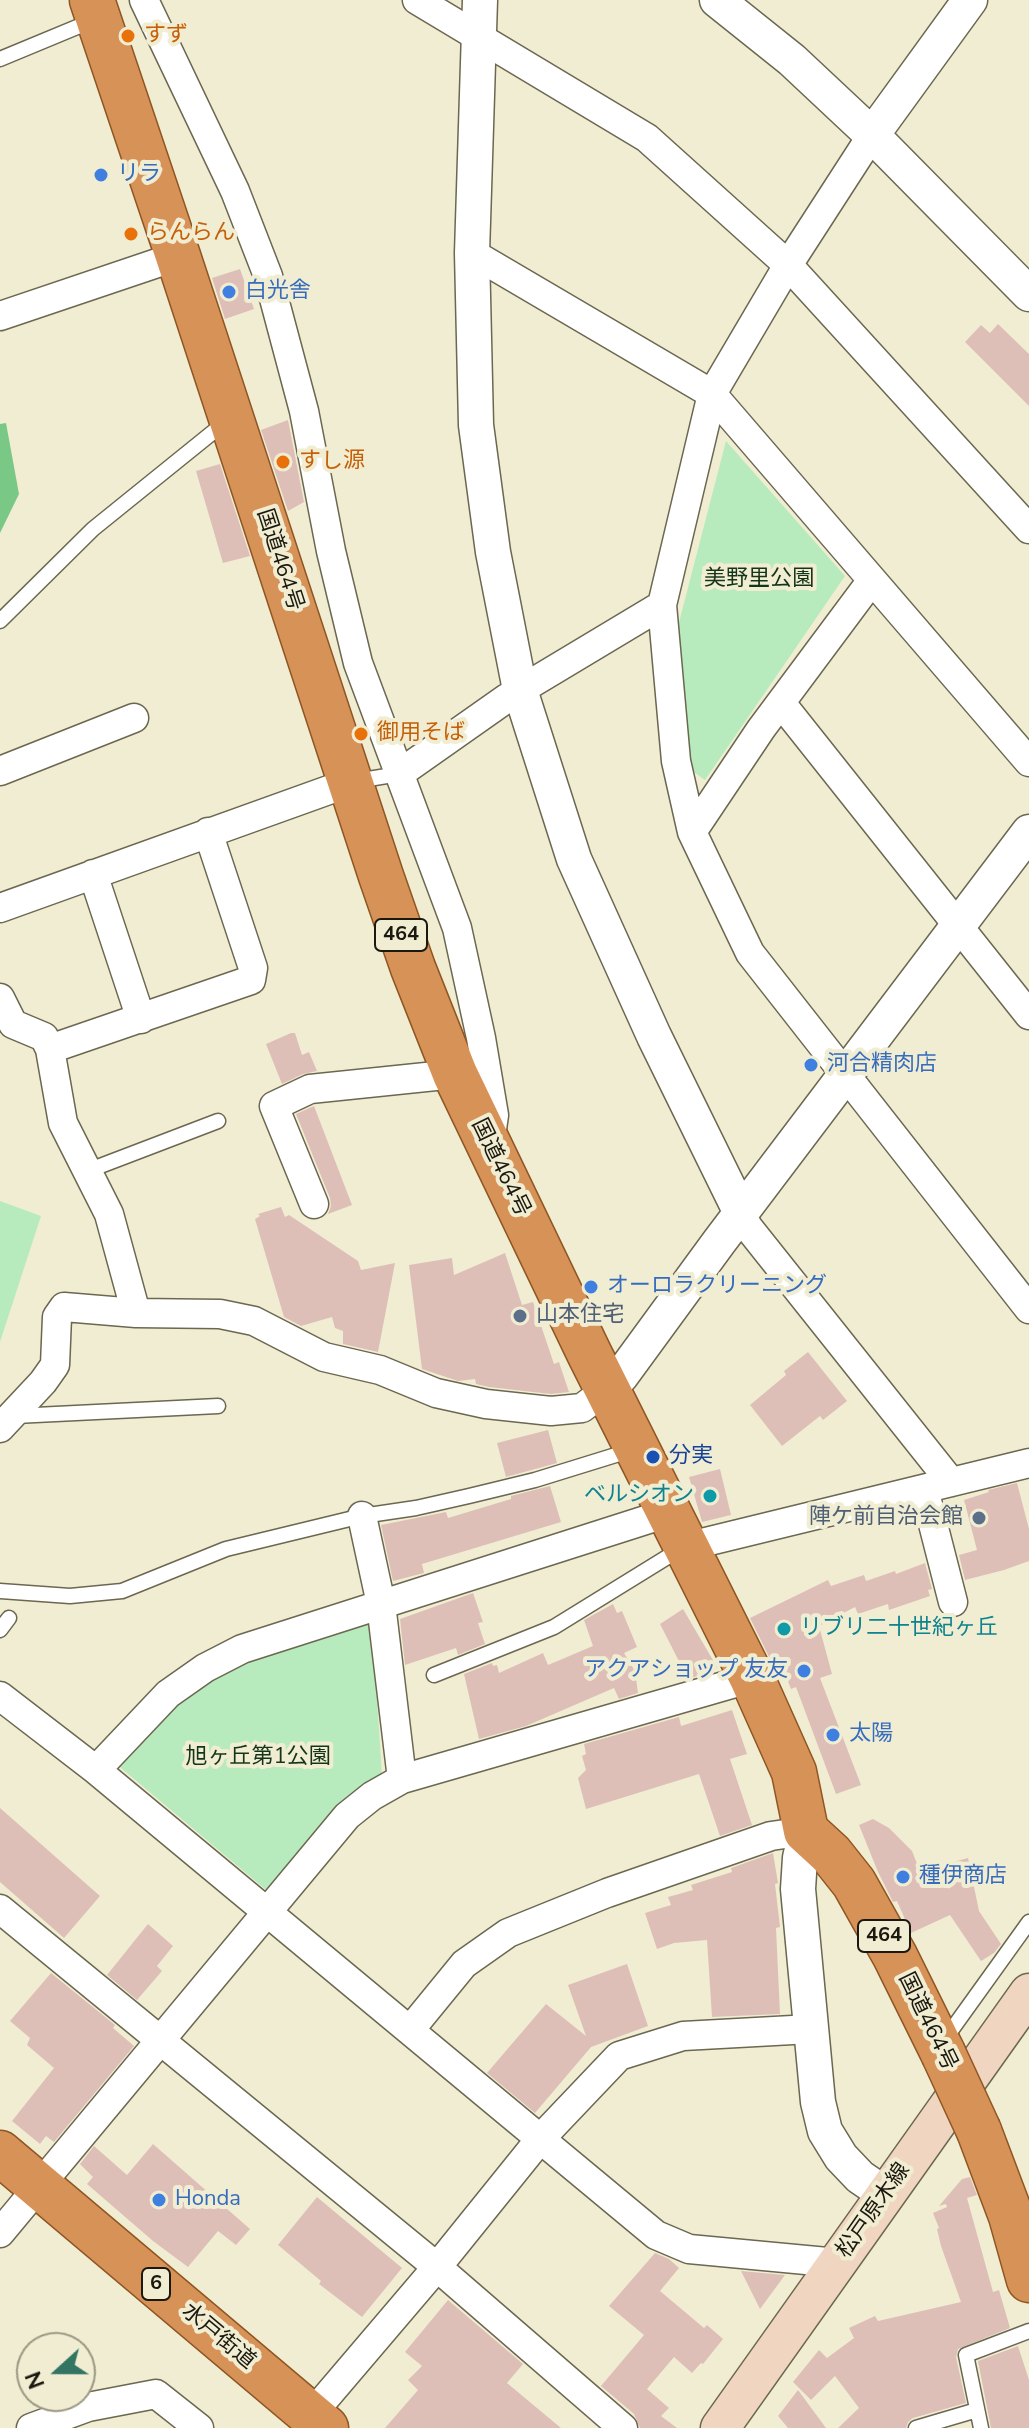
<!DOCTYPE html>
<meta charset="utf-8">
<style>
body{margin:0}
#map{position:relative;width:1029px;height:2428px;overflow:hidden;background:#f1edd2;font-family:"Nunito Sans",sans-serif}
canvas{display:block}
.north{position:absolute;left:16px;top:2332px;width:80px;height:80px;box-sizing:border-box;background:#f1edd2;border:2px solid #9b9884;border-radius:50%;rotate:249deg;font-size:22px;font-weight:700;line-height:32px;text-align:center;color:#1a180f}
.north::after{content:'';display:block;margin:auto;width:28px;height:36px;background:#337463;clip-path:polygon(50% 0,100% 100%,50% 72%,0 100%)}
</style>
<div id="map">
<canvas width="1029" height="2428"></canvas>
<div class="north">N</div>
</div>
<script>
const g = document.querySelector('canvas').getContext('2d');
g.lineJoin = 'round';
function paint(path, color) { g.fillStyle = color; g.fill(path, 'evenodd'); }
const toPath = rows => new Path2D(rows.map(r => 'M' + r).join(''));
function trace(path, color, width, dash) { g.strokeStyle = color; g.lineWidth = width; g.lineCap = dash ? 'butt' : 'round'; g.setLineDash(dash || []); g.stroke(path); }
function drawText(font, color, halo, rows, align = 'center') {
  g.font = font + ' "Nunito Sans","Noto Sans JP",sans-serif'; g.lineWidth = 8; g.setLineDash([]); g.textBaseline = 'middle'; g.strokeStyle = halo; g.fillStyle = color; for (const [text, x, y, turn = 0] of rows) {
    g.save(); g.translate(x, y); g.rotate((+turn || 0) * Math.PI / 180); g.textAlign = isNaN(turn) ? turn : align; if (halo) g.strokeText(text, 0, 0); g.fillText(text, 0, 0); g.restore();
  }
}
const green = toPath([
 [726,441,845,576,705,780,684,765,677,630],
 [0,1201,41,1216,0,1342],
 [372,1620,382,1776,271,1894,115,1763,173,1702,219,1670]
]);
const forest = toPath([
 [6,423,19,494,0,533,0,424]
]);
const building = toPath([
 [240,269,254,309,225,319,212,278],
 [998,324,1029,354,1029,406,965,342,981,325,990,333],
 [288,420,304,502,288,511,261,430],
 [220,464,250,556,223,563,196,471],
 [291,1033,295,1033,302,1055,309,1052,317,1071,303,1074,282,1084,266,1044],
 [314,1106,352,1205,328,1214,331,1206,330,1198,296,1114],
 [281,1207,285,1217,289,1215,358,1261,361,1270,395,1263,378,1352,343,1344,343,1331,335,1328,332,1317,301,1326,284,1317,255,1219,260,1216,258,1214],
 [505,1253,522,1305,533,1302,554,1364,559,1362,569,1392,551,1394,489,1387,476,1384,475,1379,458,1381,422,1369,409,1265,452,1258,454,1275],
 [808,1352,847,1401,823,1420,820,1416,782,1446,750,1405,786,1375,784,1371],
 [548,1430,557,1463,506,1477,497,1443],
 [720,1469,731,1515,702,1522,689,1477],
 [1017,1483,1029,1529,1029,1561,1004,1570,965,1580,959,1555,977,1550,964,1500,989,1492,988,1490],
 [550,1486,561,1522,422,1564,424,1573,393,1581,381,1525,446,1512,448,1518,511,1499,511,1496],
 [925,1563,932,1589,928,1590,930,1596,889,1610,888,1604,858,1614,855,1607,819,1626,832,1674,820,1678,861,1785,836,1794,796,1687,791,1689,782,1666,775,1669,750,1618,828,1580,831,1586,864,1575,866,1581,895,1571,896,1574],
 [473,1593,483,1622,478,1623,485,1644,458,1655,456,1648,405,1665,400,1619],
 [613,1604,617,1613,622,1611,637,1647,624,1653,635,1671,638,1693,619,1699,614,1688,526,1726,479,1739,464,1674,492,1663,493,1666,497,1665,499,1673,543,1653,548,1665,593,1646,584,1620],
 [683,1609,717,1667,714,1671,688,1679,660,1624],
 [732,1710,747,1754,730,1759,752,1825,720,1836,699,1774,586,1809,578,1778,586,1770,582,1756,586,1754,584,1744,679,1717,681,1726],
 [0,1808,100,1896,64,1938,0,1882],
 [873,1819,889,1828,912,1851,920,1871,968,1858,979,1911,1001,1944,994,1953,981,1961,950,1915,911,1933,897,1901,893,1902,878,1872,859,1825],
 [773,1853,778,1883,775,1884,780,1927,776,1928,780,2014,712,2017,707,1940,674,1943,657,1949,645,1913,671,1905,668,1897,693,1890,691,1885,732,1872,731,1868],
 [148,1924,173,1946,157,1966,162,1971,137,2000,107,1975],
 [627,1964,648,2026,591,2047,535,2113,487,2073,546,2004,586,2036,568,1985],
 [51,1973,115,2025,113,2028,134,2046,54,2142,46,2136,40,2144,12,2121,54,2068,27,2045,30,2038,10,2021],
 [153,2144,250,2229,236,2245,218,2231,188,2267,153,2241,87,2184,93,2177,80,2164,94,2146,127,2175],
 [970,2177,977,2195,967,2198,993,2292,999,2290,1010,2328,958,2349,956,2357,966,2403,913,2418,908,2422,906,2428,838,2428,859,2408,835,2376,811,2400,793,2382,819,2350,827,2358,854,2338,849,2328,875,2316,878,2321,961,2302,941,2246,937,2229,939,2228,933,2213,947,2207,946,2204,939,2206,962,2179],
 [317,2197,402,2268,362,2317,319,2284,321,2281,278,2245],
 [655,2253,669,2259,679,2268,660,2291,704,2328,707,2325,723,2339,703,2364,701,2363,692,2373,674,2357,647,2389,669,2408,661,2416,677,2428,640,2428,634,2414,601,2386,644,2335,609,2306],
 [741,2271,785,2275,760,2309],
 [448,2300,523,2364,507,2383,561,2428,385,2428,418,2390,408,2380,422,2366,405,2352],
 [1018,2346,1029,2380,1029,2428,991,2428,978,2361],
 [798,2390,826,2428,788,2428,778,2416]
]);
const service = toPath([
 [0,59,94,20],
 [0,621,93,529,228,420],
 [356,781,399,774],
 [87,1171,218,1121],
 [15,1416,218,1406],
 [0,1591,70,1596,122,1591,226,1549,362,1516,416,1508,469,1496,535,1480,632,1450],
 [0,1630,9,1618],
 [434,1675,554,1627,682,1548],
 [945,2039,1029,1922],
 [916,2428,977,2410],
 [981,2428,966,2355,1029,2331]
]);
const minor = toPath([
 [144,0,235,191,268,276,304,411,331,551,358,663,457,928,481,1038,494,1115,491,1136],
 [417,0,647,138,788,265,1029,529],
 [872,135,788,265,712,394,662,605,676,761,692,832,750,953,1029,1309],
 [472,253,712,394,1029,762],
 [0,316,178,256],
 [781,703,1029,1015],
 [0,771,134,718],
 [399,774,507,698,662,605],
 [692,832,761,729,872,580],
 [93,874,141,1019],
 [0,908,351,782],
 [0,998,13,1024,44,1037,50,1049,63,1123,109,1214,136,1313],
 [50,1049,251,980,253,968,208,832],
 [314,1204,274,1106,310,1089,455,1074],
 [741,1213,748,1227,951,1482],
 [0,1428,43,1382,55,1365,57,1317,64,1307,136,1313,220,1314,254,1321,324,1357,380,1370,436,1393,486,1404,551,1411,582,1408,607,1389],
 [924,1489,953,1602],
 [362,1516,381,1604,402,1779],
 [685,1547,1029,1463],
 [0,1696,96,1770,168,1694,205,1668,242,1649,652,1518,668,1511],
 [96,1770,656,2235,689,2249,838,2263],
 [0,1909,437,2267,623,2428],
 [410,2030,464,1964,508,1933,607,1893,771,1836,806,1831],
 [0,2233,347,1816,372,1796,402,1779,752,1678],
 [311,2415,437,2267,541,2138,619,2056,683,2036,811,2029],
 [31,2428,88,2407,156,2394,199,2428]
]);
const tertiary = toPath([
 [480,0,472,253,476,425,493,552,520,690,574,859,654,1036,741,1213],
 [717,0,792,60,872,135,1029,294],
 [872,135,970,0],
 [607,1389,621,1376,719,1242,1029,832],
 [806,1831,800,1858,798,1889,818,2102,825,2131,841,2157,860,2177,885,2194]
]);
const secondary = toPath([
 [720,2428,1029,1993]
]);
const trunk = toPath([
 [92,0,178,256,381,876,413,968,455,1074,589,1353,752,1678,794,1772,806,1831,831,1854,854,1883,895,1956,943,2053],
 [979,2131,1011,2216,1029,2280],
 [0,2153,326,2428]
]);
const trunkBridge = toPath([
 [943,2053,979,2131]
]);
const markers = [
 [128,36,8,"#e8710a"],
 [101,175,8,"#3f7fe0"],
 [131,234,8,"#e8710a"],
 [229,292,8,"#3f7fe0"],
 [283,462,8,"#e8710a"],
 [361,734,8,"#e8710a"],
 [811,1065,8,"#3f7fe0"],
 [591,1287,8,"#3f7fe0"],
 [520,1316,8,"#5c6f8a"],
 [653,1457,8,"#1a4fb4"],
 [710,1496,8,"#0f9aa8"],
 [979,1518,8,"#5c6f8a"],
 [784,1629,8,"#0f9aa8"],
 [804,1671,8,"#3f7fe0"],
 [833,1735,8,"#3f7fe0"],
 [903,1877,8,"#3f7fe0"],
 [159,2200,8,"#3f7fe0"]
];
const shields = [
 [401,935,52],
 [884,1936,52],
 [156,2284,28]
];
const shieldNames = [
 ["464",401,935],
 ["464",884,1936],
 ["6",156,2284]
];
const foodNames = [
 ["すず",144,36],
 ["らんらん",147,234],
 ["すし源",299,462],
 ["御用そば",377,734]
];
const shopNames = [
 ["リラ",117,175],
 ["白光舎",245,292],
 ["河合精肉店",827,1065],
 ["オーロラクリーニング",607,1287],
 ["アクアショップ 友友",788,1671,"right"],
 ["太陽",849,1735],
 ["種伊商店",919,1877],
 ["Honda",175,2200]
];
const streetNames = [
 ["国道464号",279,560,72],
 ["国道464号",500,1168,64],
 ["国道464号",927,2022,64],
 ["松戸原木線",874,2211,-55],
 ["水戸街道",218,2337,40]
];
const parkNames = [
 ["美野里公園",759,580],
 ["旭ヶ丘第1公園",258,1758]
];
const serviceNames = [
 ["山本住宅",536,1316],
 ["陣ケ前自治会館",963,1518,"right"]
];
const transitNames = [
 ["分実",669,1457]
];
const cultureNames = [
 ["ベルシオン",694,1496],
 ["リブリ二十世紀ヶ丘",800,1629,"left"]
];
paint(green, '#b7ebbe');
paint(forest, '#79c885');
paint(building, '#ddbfb8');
trace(service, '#6b6750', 17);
trace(minor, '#6b6750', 31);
trace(tertiary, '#6b6750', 37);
trace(secondary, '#6b6750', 41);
trace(trunk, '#8e5623', 47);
trace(service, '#fff', 14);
trace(minor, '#fff', 28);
trace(tertiary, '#fff', 34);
trace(secondary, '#f0d6c0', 38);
trace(trunk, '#d79258', 44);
trace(trunkBridge, '#8e5623', 47, []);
trace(trunkBridge, '#d79258', 44);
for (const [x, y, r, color] of markers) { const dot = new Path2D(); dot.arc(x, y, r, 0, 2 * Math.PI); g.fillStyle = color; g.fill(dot); trace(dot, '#f1edd2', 3); }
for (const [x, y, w] of shields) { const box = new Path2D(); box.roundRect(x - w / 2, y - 16, w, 32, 6); g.fillStyle = '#f1edd2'; g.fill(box); trace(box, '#1a180f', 2); }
drawText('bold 20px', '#1a180f', null, shieldNames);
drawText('22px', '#c56008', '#f1edd2', foodNames, 'left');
drawText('22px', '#366cbe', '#f1edd2', shopNames, 'left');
drawText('22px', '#1a180f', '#f1edd2', streetNames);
drawText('22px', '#14351a', '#f1edd2', parkNames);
drawText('22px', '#4e5e75', '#f1edd2', serviceNames, 'left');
drawText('22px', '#164399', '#f1edd2', transitNames, 'left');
drawText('22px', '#0d838f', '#f1edd2', cultureNames, 'right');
</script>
